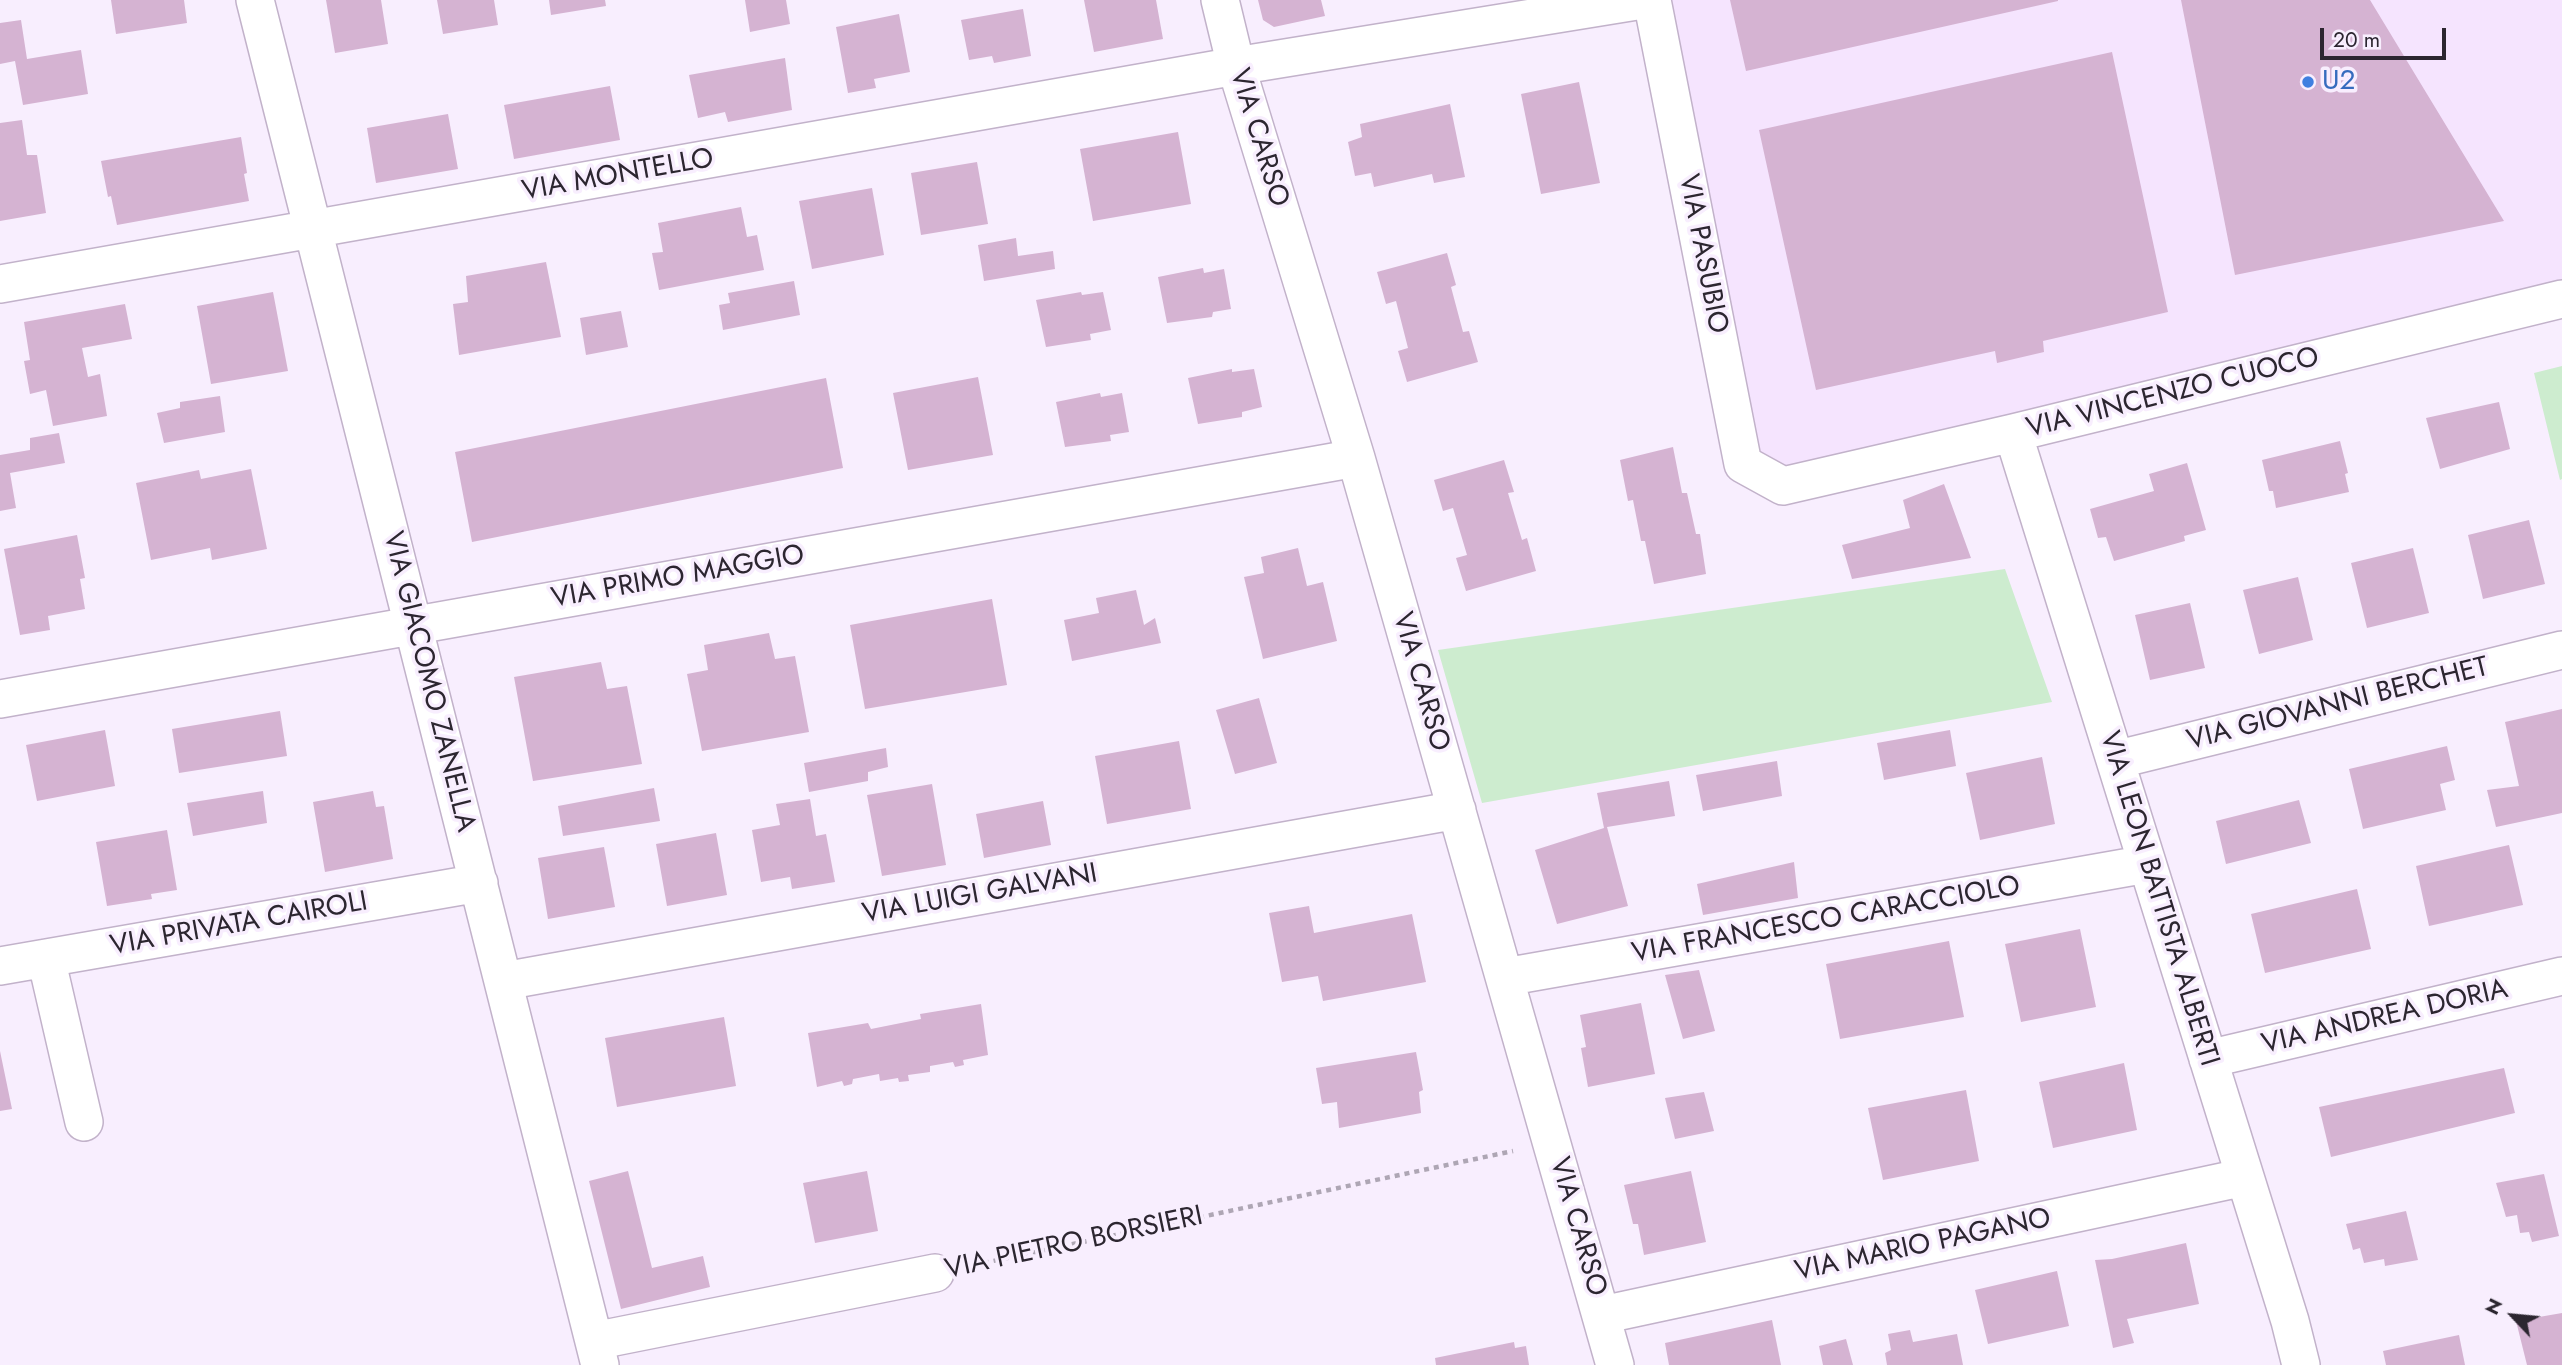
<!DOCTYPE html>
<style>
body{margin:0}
#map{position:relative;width:2562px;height:1365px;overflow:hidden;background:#f8eefe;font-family:Jost,sans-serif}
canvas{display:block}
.north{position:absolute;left:2478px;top:1281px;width:70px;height:70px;-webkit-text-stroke:5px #f8eefe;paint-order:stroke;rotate:296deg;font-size:19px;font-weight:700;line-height:28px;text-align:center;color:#2c2630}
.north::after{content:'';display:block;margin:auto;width:24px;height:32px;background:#2c2630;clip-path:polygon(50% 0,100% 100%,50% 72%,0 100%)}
.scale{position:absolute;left:2320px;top:28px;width:126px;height:32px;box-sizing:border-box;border:4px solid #2c2630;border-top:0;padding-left:9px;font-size:21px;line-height:24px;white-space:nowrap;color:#2c2630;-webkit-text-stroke:5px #f8eefe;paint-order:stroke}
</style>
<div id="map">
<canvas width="2562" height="1365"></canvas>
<div class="north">N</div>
<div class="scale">20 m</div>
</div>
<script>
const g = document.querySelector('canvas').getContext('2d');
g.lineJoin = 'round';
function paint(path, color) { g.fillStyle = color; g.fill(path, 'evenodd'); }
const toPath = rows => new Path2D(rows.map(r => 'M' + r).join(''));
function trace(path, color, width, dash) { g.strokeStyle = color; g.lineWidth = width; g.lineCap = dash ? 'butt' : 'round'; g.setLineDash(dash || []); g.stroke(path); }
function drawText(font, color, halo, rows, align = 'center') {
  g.font = font + ' Jost,sans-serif'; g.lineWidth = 7; g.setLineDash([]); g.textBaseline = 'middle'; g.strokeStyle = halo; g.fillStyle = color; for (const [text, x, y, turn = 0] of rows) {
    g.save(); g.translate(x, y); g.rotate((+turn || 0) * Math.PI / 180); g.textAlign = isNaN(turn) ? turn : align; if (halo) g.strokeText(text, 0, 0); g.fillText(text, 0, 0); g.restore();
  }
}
const built = toPath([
 [1661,0,2562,0,2562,292,1783,478,1750,458]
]);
const green = toPath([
 [2562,366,2562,479,2560,480,2534,373],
 [2005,569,2052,702,1482,803,1438,650]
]);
const building = toPath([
 [111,0,184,0,187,23,116,34],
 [326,0,381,0,388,44,335,53],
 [437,0,494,0,498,25,443,34],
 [549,0,605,0,606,6,551,15],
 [745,0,786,0,790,24,750,32],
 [1084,0,1156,0,1163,39,1094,52],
 [1258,0,1321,0,1325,16,1274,27,1263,20],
 [1730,0,2058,0,2058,1,1746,71],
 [2181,0,2370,0,2504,221,2235,275],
 [1023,9,1031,56,994,63,992,56,969,60,961,20],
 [899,14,910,72,874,79,876,88,848,93,836,27],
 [21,20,27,59,81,50,88,94,23,105,15,61,0,64,0,23],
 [2112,52,2168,312,2043,341,2044,352,1997,363,1995,351,1816,390,1759,130],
 [785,58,792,110,728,122,725,112,698,118,689,75],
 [1579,82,1600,183,1541,194,1521,94],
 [610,86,620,140,514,159,504,105],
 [1450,104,1465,177,1434,183,1432,174,1374,187,1371,173,1355,176,1348,142,1362,137,1360,124],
 [448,114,458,169,376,183,367,128],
 [22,120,27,155,37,155,46,213,0,221,0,123],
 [1178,132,1191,204,1093,221,1080,149],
 [241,137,247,173,244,174,249,201,117,225,111,196,108,197,101,161],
 [977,162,988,224,921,235,911,173],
 [872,188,884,255,812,269,799,201],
 [741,207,747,237,757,235,764,270,659,290,652,253,663,252,658,223],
 [1016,238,1018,256,1053,251,1055,269,984,281,978,245],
 [1447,253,1456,285,1451,287,1463,332,1469,331,1478,362,1407,382,1398,351,1408,348,1396,301,1386,304,1377,272],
 [546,262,561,337,459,355,453,304,468,302,466,276],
 [1203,268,1204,273,1224,269,1231,309,1213,312,1212,317,1167,323,1158,277],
 [794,281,800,315,723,330,719,305,730,303,728,293],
 [273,292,288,371,211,384,197,306],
 [1081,292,1082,295,1103,292,1111,330,1090,334,1091,340,1046,347,1036,300],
 [125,304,132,339,82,348,88,377,100,374,107,416,53,426,46,390,30,394,24,361,30,360,24,322],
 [621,311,628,347,586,355,580,318],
 [1232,369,1232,372,1254,369,1262,407,1242,412,1242,417,1198,424,1188,378],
 [978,377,993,455,908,470,893,393],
 [826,378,843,468,472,542,455,452],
 [1100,393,1101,397,1122,393,1129,432,1110,435,1111,441,1065,447,1056,402],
 [220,396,225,432,164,443,157,413,180,408,180,402],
 [2499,402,2510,449,2440,469,2426,418],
 [59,433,65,463,10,473,16,508,0,511,0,455,30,450,30,438],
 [2340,441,2348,473,2345,474,2349,492,2276,508,2273,491,2269,491,2262,460],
 [1673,447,1682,493,1687,493,1696,534,1700,534,1706,574,1654,584,1645,541,1641,541,1633,500,1628,501,1620,460],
 [1504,460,1514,492,1508,493,1522,540,1527,538,1536,571,1466,591,1456,558,1467,555,1453,508,1443,511,1434,480],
 [2187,463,2206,530,2184,536,2185,541,2114,561,2106,537,2098,538,2090,509,2154,491,2149,474],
 [251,469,267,549,212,560,210,548,151,560,136,483,199,470,201,479],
 [1944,484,1971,558,1852,579,1842,545,1910,528,1903,500],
 [2529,520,2545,584,2483,599,2468,535],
 [77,535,85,578,80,579,85,609,48,616,50,630,20,635,4,549],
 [1298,548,1307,586,1323,582,1337,641,1263,659,1244,577,1264,573,1261,557],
 [2413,548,2429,613,2367,628,2351,563],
 [2298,577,2313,640,2259,654,2243,590],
 [1136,590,1144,625,1155,618,1161,643,1072,661,1064,620,1099,613,1096,598],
 [992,599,1007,685,865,709,850,625],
 [2190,603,2205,668,2150,680,2135,615],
 [769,633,775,659,795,656,809,732,702,751,687,674,708,670,704,645],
 [601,662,607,689,627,686,642,764,533,781,514,677],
 [1259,698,1277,763,1235,774,1216,710],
 [2562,709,2562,813,2496,827,2487,790,2519,786,2505,722],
 [280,711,287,756,179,773,172,729],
 [105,730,115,786,37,801,26,745],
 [1950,730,1956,766,1884,780,1877,743],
 [1179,741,1191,809,1107,824,1095,756],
 [2447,746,2455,780,2440,784,2446,810,2363,829,2349,769],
 [886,748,888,767,868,772,868,781,809,792,804,763],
 [2042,757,2055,824,1980,840,1966,773],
 [1777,761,1782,796,1703,811,1696,775],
 [1669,781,1675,816,1607,827,1628,906,1557,924,1535,850,1604,828,1597,793],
 [932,784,946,865,882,876,867,795],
 [654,788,660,821,563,836,558,806],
 [263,791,267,823,193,836,187,803],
 [373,791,376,807,384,806,393,859,325,872,313,802],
 [810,799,816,836,826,834,835,882,792,889,790,877,761,882,752,830,780,825,776,804],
 [2299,800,2311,843,2226,864,2216,821],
 [1043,801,1051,845,984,858,976,814],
 [167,830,177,890,151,894,152,899,107,906,96,842],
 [716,833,727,895,667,906,656,844],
 [2509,845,2523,905,2429,926,2416,866],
 [604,847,615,907,548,919,538,858],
 [1794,862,1798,898,1703,915,1697,884],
 [2357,889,2371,949,2265,973,2251,914],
 [1309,906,1314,933,1412,914,1426,982,1323,1001,1318,976,1282,982,1269,913],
 [2080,929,2096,1007,2021,1022,2005,944],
 [1949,941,1964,1017,1840,1039,1826,964],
 [1699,970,1715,1031,1683,1039,1665,975],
 [1641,1003,1655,1074,1588,1087,1581,1048,1586,1047,1580,1015],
 [981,1004,988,1055,963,1060,964,1065,955,1067,953,1062,930,1066,930,1072,908,1075,909,1081,899,1082,898,1078,880,1081,879,1074,853,1079,852,1084,844,1086,842,1081,817,1087,808,1033,868,1023,871,1029,921,1019,920,1014],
 [724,1017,736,1086,617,1107,605,1038],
 [0,1051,12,1109,0,1111],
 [1416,1052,1423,1090,1419,1092,1421,1113,1339,1128,1337,1102,1322,1104,1316,1068],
 [2124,1063,2137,1130,2053,1148,2039,1082],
 [2504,1068,2515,1113,2331,1157,2319,1107],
 [1966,1090,1979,1161,1883,1180,1868,1108],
 [1704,1092,1714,1131,1675,1139,1665,1098],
 [628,1171,652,1268,703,1256,710,1287,621,1309,589,1181],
 [867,1171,878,1231,815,1243,803,1183],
 [1691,1171,1706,1242,1644,1255,1638,1224,1633,1224,1624,1185],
 [2544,1174,2559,1236,2532,1242,2529,1232,2520,1233,2517,1215,2506,1217,2496,1183],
 [2406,1211,2418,1260,2385,1266,2384,1259,2364,1263,2360,1248,2353,1250,2346,1224],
 [2186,1243,2199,1304,2127,1319,2134,1343,2113,1348,2095,1260,2112,1259],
 [2057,1271,2069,1326,1988,1344,1975,1290],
 [2562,1313,2562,1365,2527,1365,2516,1321],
 [1772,1320,1781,1365,1669,1365,1665,1343],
 [1910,1330,1913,1342,1957,1334,1963,1365,1887,1365,1885,1353,1891,1350,1888,1334],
 [2459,1335,2465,1365,2386,1365,2383,1351],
 [1846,1339,1853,1365,1823,1365,1819,1346],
 [1514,1342,1515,1348,1526,1346,1529,1365,1436,1365,1435,1358]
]);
const path = toPath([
 [974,1265,1513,1151]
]);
const street = toPath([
 [255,0,600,1365],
 [1220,0,1236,66,1356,458,1615,1365],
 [1652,0,1743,464,1783,486,2013,433,2562,299],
 [0,284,1236,66,1643,0],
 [2013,433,2290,1321,2301,1365],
 [0,699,1356,458],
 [2115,760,2562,650],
 [46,958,84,1122],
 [0,966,479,883],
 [1505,977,2147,864],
 [504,981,1457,810],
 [2208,1059,2562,976],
 [1602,1315,2245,1177],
 [594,1341,935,1273]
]);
const markers = [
 [2308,82,7,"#3f7fe0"]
];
const shopNames = [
 ["U2",2322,82]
];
const streetNames = [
 ["VIA CARSO",1258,138,73],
 ["VIA MONTELLO",618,176,-10],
 ["VIA PASUBIO",1702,254,79],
 ["VIA VINCENZO CUOCO",2173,394,-14],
 ["VIA PRIMO MAGGIO",678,578,-10],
 ["VIA GIACOMO ZANELLA",428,682,76],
 ["VIA CARSO",1420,682,74],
 ["VIA GIOVANNI BERCHET",2338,705,-14],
 ["VIA LUIGI GALVANI",980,895,-10],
 ["VIA LEON BATTISTA ALBERTI",2158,899,73],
 ["VIA FRANCESCO CARACCIOLO",1826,921,-10],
 ["VIA PRIVATA CAIROLI",239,925,-10],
 ["VIA ANDREA DORIA",2385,1018,-13],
 ["VIA CARSO",1577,1227,74],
 ["VIA PIETRO BORSIERI",1074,1244,-12],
 ["VIA MARIO PAGANO",1923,1246,-12]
];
paint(built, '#f5e4fe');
paint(green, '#cdeccf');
paint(building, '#d5b3d2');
trace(street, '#c2b2ca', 40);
trace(path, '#aea6b4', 4.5, [5, 5]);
trace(street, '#fff', 37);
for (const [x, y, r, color] of markers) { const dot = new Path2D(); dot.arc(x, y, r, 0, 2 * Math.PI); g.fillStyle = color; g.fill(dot); trace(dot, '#f8eefe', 2.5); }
drawText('28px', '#366cbe', '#f8eefe', shopNames, 'left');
drawText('28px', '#2c2630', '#f8eefe', streetNames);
</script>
